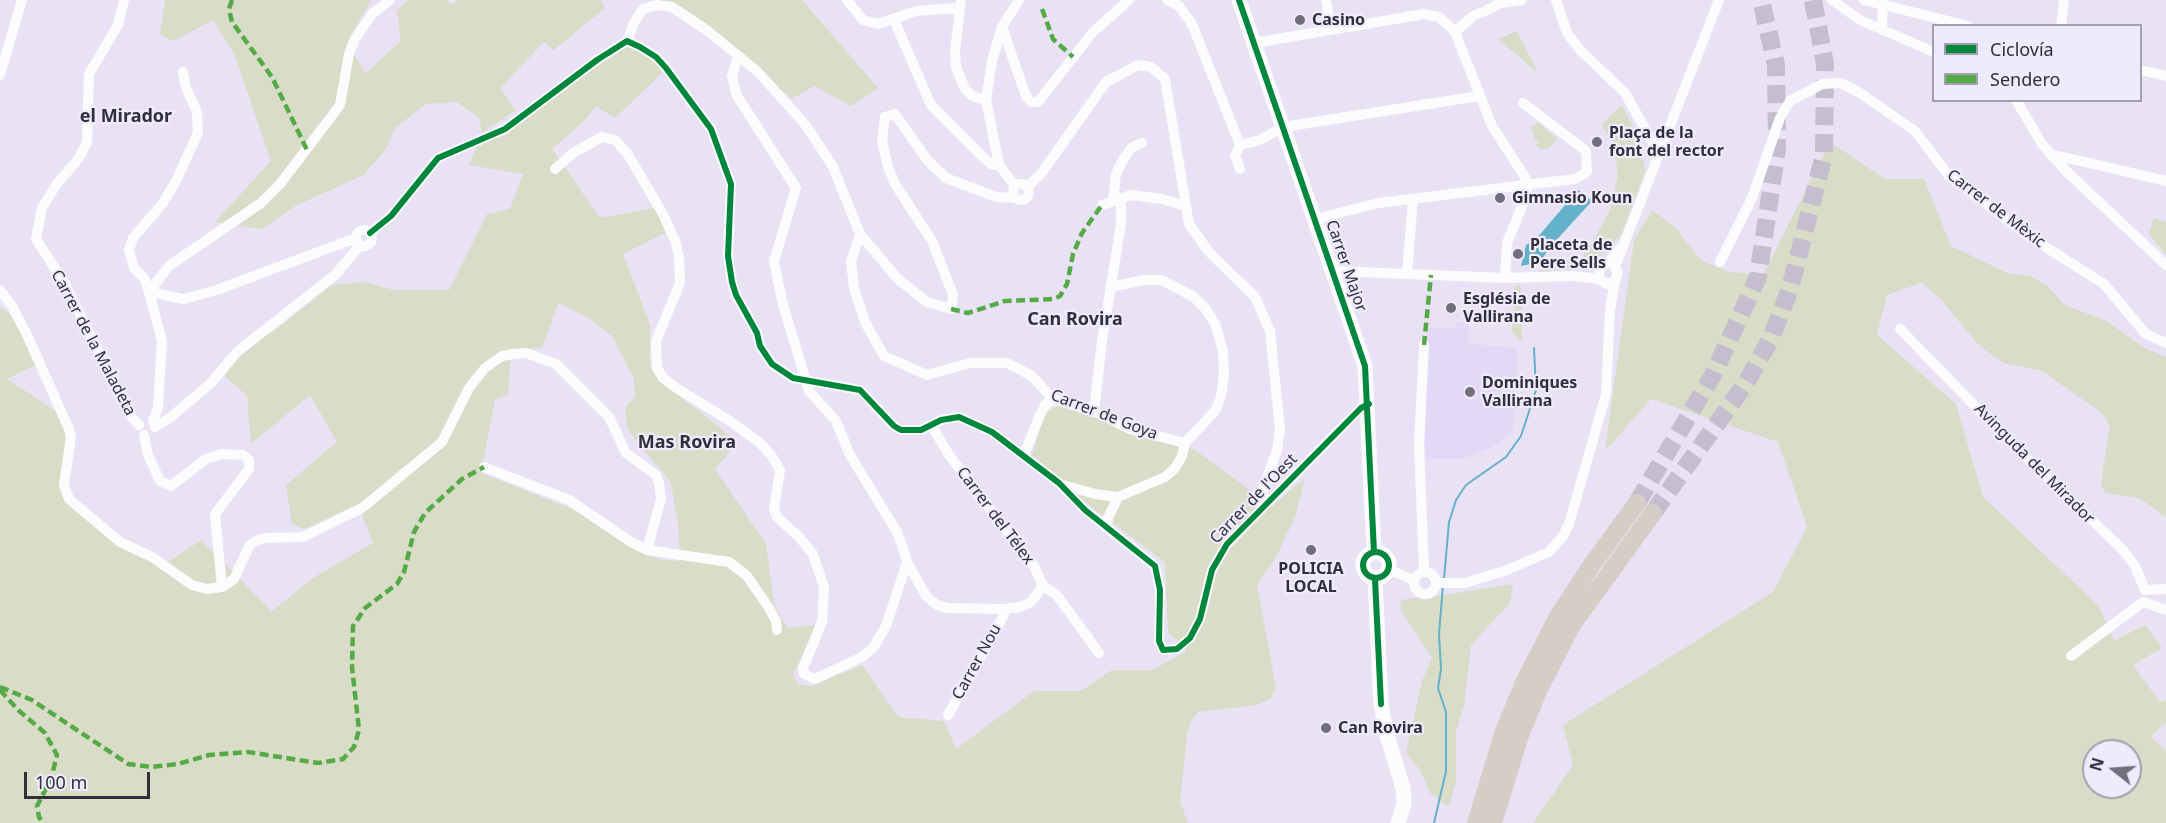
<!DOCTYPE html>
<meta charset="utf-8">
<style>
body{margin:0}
#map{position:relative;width:2166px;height:823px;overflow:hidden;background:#e8e2f4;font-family:"Noto Sans",sans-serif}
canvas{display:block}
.legend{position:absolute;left:1932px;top:24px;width:210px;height:78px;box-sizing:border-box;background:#f0eafe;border:2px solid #a49fb0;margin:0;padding:8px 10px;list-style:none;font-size:18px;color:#322f3b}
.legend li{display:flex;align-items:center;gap:12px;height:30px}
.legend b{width:30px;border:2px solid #a49fb0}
.north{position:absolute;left:2082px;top:739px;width:60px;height:60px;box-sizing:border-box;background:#f0eafe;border:2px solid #a49fb0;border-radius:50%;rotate:287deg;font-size:16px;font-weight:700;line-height:24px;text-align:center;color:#322f3b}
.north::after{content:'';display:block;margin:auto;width:21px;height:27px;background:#726e7c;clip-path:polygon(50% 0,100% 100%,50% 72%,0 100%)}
.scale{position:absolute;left:24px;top:772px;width:126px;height:27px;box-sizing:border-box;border:3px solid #322f3b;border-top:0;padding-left:8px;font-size:18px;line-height:21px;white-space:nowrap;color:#322f3b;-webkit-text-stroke:4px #f0eafe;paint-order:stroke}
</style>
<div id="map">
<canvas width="2166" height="823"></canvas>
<ul class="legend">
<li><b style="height:8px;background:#00873e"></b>Ciclovía</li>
<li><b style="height:8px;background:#54ab46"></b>Sendero</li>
</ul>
<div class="north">N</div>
<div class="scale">100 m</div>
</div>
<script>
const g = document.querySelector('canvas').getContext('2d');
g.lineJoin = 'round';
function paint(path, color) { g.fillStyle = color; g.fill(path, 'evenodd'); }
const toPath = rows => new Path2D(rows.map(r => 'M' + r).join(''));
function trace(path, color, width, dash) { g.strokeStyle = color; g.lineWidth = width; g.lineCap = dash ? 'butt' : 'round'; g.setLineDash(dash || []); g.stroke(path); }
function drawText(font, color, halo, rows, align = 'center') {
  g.font = font + ' "Noto Sans",sans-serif'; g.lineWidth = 4.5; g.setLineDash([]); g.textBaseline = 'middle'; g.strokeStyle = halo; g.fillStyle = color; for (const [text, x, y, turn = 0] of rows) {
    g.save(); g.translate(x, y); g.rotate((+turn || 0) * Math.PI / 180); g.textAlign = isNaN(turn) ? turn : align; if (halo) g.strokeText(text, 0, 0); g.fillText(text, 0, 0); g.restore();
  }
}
const built = toPath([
 [1456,322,1469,323,1468,343,1518,349,1513,431,1498,444,1463,459,1426,459,1424,407,1429,327,1456,329]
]);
const green = toPath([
 [165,0,371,0,346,44,366,73,401,41,397,11,408,0,446,0,453,5,456,0,601,0,605,8,554,50,544,42,500,88,516,110,482,133,479,117,457,102,426,104,395,128,388,146,364,175,297,205,262,229,215,222,271,161,234,53,213,20,174,41,160,35],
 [652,0,802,0,878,88,851,106,814,86,792,99,677,7,652,4],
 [1517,31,1538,73,1498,39],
 [631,46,665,70,615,118,596,106,585,120,552,149,600,218,665,206,670,230,623,254,650,325,650,366,663,383,738,442,715,469,766,544,774,603,787,628,816,625,793,675,799,685,811,686,862,665,898,717,944,721,956,749,1034,691,1081,691,1112,670,1153,670,1186,651,1168,632,1165,562,1094,509,1032,455,1045,414,1060,404,1127,430,1195,450,1272,506,1305,478,1295,517,1276,557,1257,585,1276,688,1270,699,1257,705,1198,712,1191,721,1187,733,1180,801,1188,823,0,823,0,307,14,317,39,363,7,379,56,411,69,434,70,500,102,530,164,565,201,540,272,611,313,578,373,543,358,504,305,529,292,524,286,485,337,442,310,395,251,444,247,396,225,376,242,350,278,328,332,285,365,282,394,290,449,290,487,214,510,209,523,174,469,165,478,145,600,57],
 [559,303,590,319,612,336,634,379,635,396,625,409,627,426,637,443,668,478,671,485,678,522,680,561,661,560,643,553,577,511,481,473,495,399,508,395,511,352,542,347],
 [1622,105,1640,141,1645,172,1622,233,1609,250,1586,265,1574,269,1540,272,1540,266,1583,257,1609,213,1618,177,1614,144,1601,125],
 [1538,122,1557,139,1549,148,1540,149,1536,145,1538,143,1533,136,1535,134,1530,128],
 [1830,142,1885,179,1924,179,1951,246,2007,273,2030,276,2049,287,2064,305,2105,320,2146,349,2166,357,2166,517,2139,498,2105,493,2101,483,2110,425,2102,413,2042,371,2004,363,1995,358,1975,341,1940,298,1922,283,1887,295,1877,335,1956,404,1983,497,2098,605,2114,641,2145,625,2162,648,2133,665,2160,702,2166,700,2166,723,2150,736,2166,751,2166,823,1533,823,1573,765,1563,725,1773,592,1807,527,1778,442,1651,399,1605,451,1634,240,1652,210,1675,227,1701,260,1729,272,1763,275],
 [2094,751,2130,751,2130,787,2094,787],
 [2154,218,2166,222,2166,255,2149,234],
 [1514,286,1521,286,1522,342,1512,332],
 [1513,584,1510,603,1471,645,1464,706,1456,732,1456,781,1449,807,1430,793,1420,770,1406,753,1422,681,1432,658,1400,609,1401,600,1415,598,1426,600,1438,596]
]);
const water = toPath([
 [1578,190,1592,201,1551,246,1540,262,1521,266,1526,245,1536,239]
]);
const stream = toPath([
 [1444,579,1449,522,1456,500,1466,485,1506,457,1521,436,1536,390,1534,348],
 [1434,823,1446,771,1446,712,1438,688,1441,669,1439,634,1443,585]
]);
const highwayTunnel = toPath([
 [1637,503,1713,375,1758,277,1777,149,1776,65,1761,0],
 [1653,513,1746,383,1771,338,1790,289,1824,155,1825,64,1813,0]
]);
const street = toPath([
 [124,0,118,25,89,74,87,142,79,158,56,185,42,208,36,239,65,284,130,415,139,425],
 [847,0,863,20,878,24,916,11,958,8],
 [961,0,955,51,956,67,965,89,972,96,986,100],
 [1167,0,1179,6,1192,24,1240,145],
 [1326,0,1331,30],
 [1556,0,1567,33,1580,50,1625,93,1659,154],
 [1832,0,1860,20,1934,52],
 [1864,0,1968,26],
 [894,20,931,105,981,155,992,165,999,165],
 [2061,26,2064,0],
 [1002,27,1026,96,1031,102,1038,102,1093,32,1129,0],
 [1882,30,1883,0],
 [1455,32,1473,16,1485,11,1501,3,1522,0],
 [627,41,635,21,643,9,656,5,672,7,708,31,758,72,804,123,819,145,833,167,860,234,897,278,927,302,951,309,953,295,932,241,895,184,888,167,882,140,885,117,895,114,928,161,946,178,996,197,1015,198],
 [1254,43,1424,14,1439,17,1449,26,1455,32,1492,126,1525,177,1527,194,1507,243,1505,278],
 [2140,70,2166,76],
 [0,75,22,0],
 [2016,100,2042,144,2065,170,2166,265],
 [1240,145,1260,140,1283,127,1479,96],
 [2050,154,2166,181],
 [555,169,573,153,602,137,615,140,627,153,663,214,676,243,679,258,680,283,656,341,657,368,663,378,678,389,730,421,760,443,771,455,780,470,774,509,777,517,799,537,813,554,824,587,822,622,803,668,804,674,815,679,862,657,873,648,886,626,907,562,904,551,897,532,850,455,836,421,809,391,782,301,774,261,796,188,736,94,732,76,738,56],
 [1240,169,1235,156,1240,145],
 '1013 192a8 8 0 1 1 16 0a8 8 0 1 1-16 0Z',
 [1015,186,999,165,986,100,992,61,1002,27,1019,0],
 [1027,187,1040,175,1106,82,1138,65,1151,67,1165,79,1189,224,1208,251,1255,297,1270,331,1280,430,1277,450,1263,489,1264,506],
 [1113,201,1116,174,1124,158,1131,148,1142,143],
 [1102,205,1131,195,1162,199,1185,206],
 [1316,219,1378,203,1575,179,1587,172,1586,151,1523,103],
 '356 238a8 8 0 1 1 16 0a8 8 0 1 1-16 0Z',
 [370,233,391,216,438,158,505,129,597,60,627,41,640,47,656,57,666,68,711,129,731,184,728,256,732,282,736,295,757,333,760,346,772,364,793,378,860,390,894,426,901,430,921,430,941,420,959,417,992,432,1059,483,1085,510,1155,566,1160,590,1159,641,1163,650,1177,649,1190,638,1200,619,1212,570,1227,544,1361,408,1369,404],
 [860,234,851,261,854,288,865,322,884,356,927,375,970,363,1007,363,1032,376,1053,399,1098,413,1130,429,1185,443],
 [1720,262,1752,198,1780,118,1790,101,1822,84,1841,83,1860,93,1915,131,1949,176,2028,236,2104,284,2146,334,2166,343],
 [1334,271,1505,278,1573,276,1599,279,1607,284,1614,282,1618,273,1615,267,1719,0],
 [1407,274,1413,199],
 [1599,279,1600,266,1608,263,1620,248],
 [0,290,12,306,28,337,69,429,71,437,64,485,69,499,120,542,152,557,192,585,207,589,222,587,234,579,249,546,256,541,265,538,303,537,362,508,442,442,469,388,485,368,502,356,513,354,526,353,556,364,609,417,626,453,656,475,659,483,661,499,647,550],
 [149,292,169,266,261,203,280,184,340,105,349,54,355,39,372,14,390,0],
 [149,292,184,299,214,291,356,238],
 [1900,329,2006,438,2123,550,2135,566,2145,590],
 [1424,345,1419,444,1424,571],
 [1094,411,1102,341,1121,224,1121,198],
 [153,421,158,407,162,341,149,292,144,278,134,268,129,250,133,238,163,203,177,179,198,133,197,112,186,88,183,72],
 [155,427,171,417,211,383,237,352,336,274,360,245],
 [144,435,148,455,160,481,171,486,206,459,221,454,243,455,249,460,249,469,215,514,222,587],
 [1024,455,1039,417,1045,405,1053,399],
 [484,467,569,500,631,542,647,550,729,562,747,576,769,608,776,621,777,630],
 [1063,485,1095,494,1118,497],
 [1107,528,1108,518,1118,497,1165,477,1175,468,1182,456,1185,443,1215,411,1221,397,1224,375,1223,351,1216,326,1206,309,1194,297,1162,280,1144,280,1110,287],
 [907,562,926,596,937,605,947,608,1004,609,1020,607,1031,602,1043,586,1034,566,949,455,932,426],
 [1389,569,1413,580],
 '1414 583a11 11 0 1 1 22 0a11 11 0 1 1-22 0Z',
 [1436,583,1465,583,1507,570,1549,552,1563,536,1569,524,1606,394,1610,310,1615,281],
 [1043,586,1056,594,1099,653],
 [2145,590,2166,589],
 [2143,602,2166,610],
 [2071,656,2143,602],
 [948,715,1004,615,1004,609]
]);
const secondary = toPath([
 [1239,0,1365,366,1374,552],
 '1363 565a13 13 0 1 1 26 0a13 13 0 1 1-26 0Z',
 [1375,579,1381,704,1386,732,1403,788,1404,804,1398,823]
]);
const highway = toPath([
 [1476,823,1504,731,1524,683,1557,618,1591,566,1637,503],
 [1493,823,1520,735,1539,689,1572,625,1653,513]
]);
const quiet = toPath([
 [232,0,229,9,232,22,272,77,307,150],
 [1042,9,1053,39,1073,57],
 [951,309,968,313,1005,301,1054,299,1060,296,1067,284,1073,254,1082,233,1102,205],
 [1424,345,1431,275],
 [0,687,32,700,128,764,152,767,178,764,209,755,248,752,318,763,343,759,354,747,359,730,352,667,353,626,365,608,397,584,404,572,414,532,425,513,462,479,484,467],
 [0,690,18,710,45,733,57,755,51,779,37,806,39,817,43,823]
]);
const cycleway = toPath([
 [1239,0,1365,366,1374,552],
 [370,233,391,216,438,158,505,129,597,60,627,41,640,47,656,57,666,68,711,129,731,184,728,256,732,282,736,295,757,333,760,346,772,364,793,378,860,390,894,426,901,430,921,430,941,420,959,417,992,432,1059,483,1085,510,1155,566,1160,590,1159,641,1163,650,1177,649,1190,638,1200,619,1212,570,1227,544,1361,408,1369,404],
 '1363 565a13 13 0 1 1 26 0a13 13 0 1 1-26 0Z',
 [1375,579,1381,704]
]);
const markers = [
 [1300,20,6,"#726e7c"],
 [1597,142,6,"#726e7c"],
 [1500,198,6,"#726e7c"],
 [1518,254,6,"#726e7c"],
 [1451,308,6,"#726e7c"],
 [1470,392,6,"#726e7c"],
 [1311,550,6,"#726e7c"],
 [1326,728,6,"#726e7c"]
];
const poiNames = [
 ["Casino",1312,20],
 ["Plaça de la",1609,133],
 ["font del rector",1609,151],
 ["Gimnasio Koun",1512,198],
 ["Placeta de",1530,245],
 ["Pere Sells",1530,263],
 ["Església de",1463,299],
 ["Vallirana",1463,317],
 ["Dominiques",1482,383],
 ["Vallirana",1482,401],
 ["POLICIA",1311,569,"center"],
 ["LOCAL",1311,587,"center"],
 ["Can Rovira",1338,728]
];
const streetNames = [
 ["Carrer de Mèxic",1996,209,37],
 ["Carrer Major",1346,266,71],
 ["Carrer de la Maladeta",93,343,62],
 ["Carrer de Goya",1104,415,21],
 ["Avinguda del Mirador",2034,464,45],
 ["Carrer de l'Oest",1254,499,-46],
 ["Carrer del Télex",995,516,53],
 ["Carrer Nou",977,662,-61]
];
const neighbourhoodNames = [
 ["el Mirador",126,117],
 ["Can Rovira",1075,320],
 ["Mas Rovira",687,443]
];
paint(built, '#e2d9f7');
paint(green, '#d9dcc7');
paint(water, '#64b2c9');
trace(stream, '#64b2c9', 2);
trace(highwayTunnel, '#c4becf', 18, [18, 9]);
trace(street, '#fcfbfd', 10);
trace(secondary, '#fcfbfd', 15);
trace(highway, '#d6cec6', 18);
trace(quiet, '#54ab46', 4.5, [9, 4.5]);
trace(cycleway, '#00873e', 6);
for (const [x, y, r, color] of markers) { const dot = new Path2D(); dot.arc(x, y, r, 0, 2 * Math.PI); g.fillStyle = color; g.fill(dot); trace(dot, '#f0eafe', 2); }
drawText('bold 16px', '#322f3b', '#f0eafe', poiNames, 'left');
drawText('16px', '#322f3b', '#f0eafe', streetNames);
drawText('bold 18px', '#322f3b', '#f0eafe', neighbourhoodNames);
</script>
